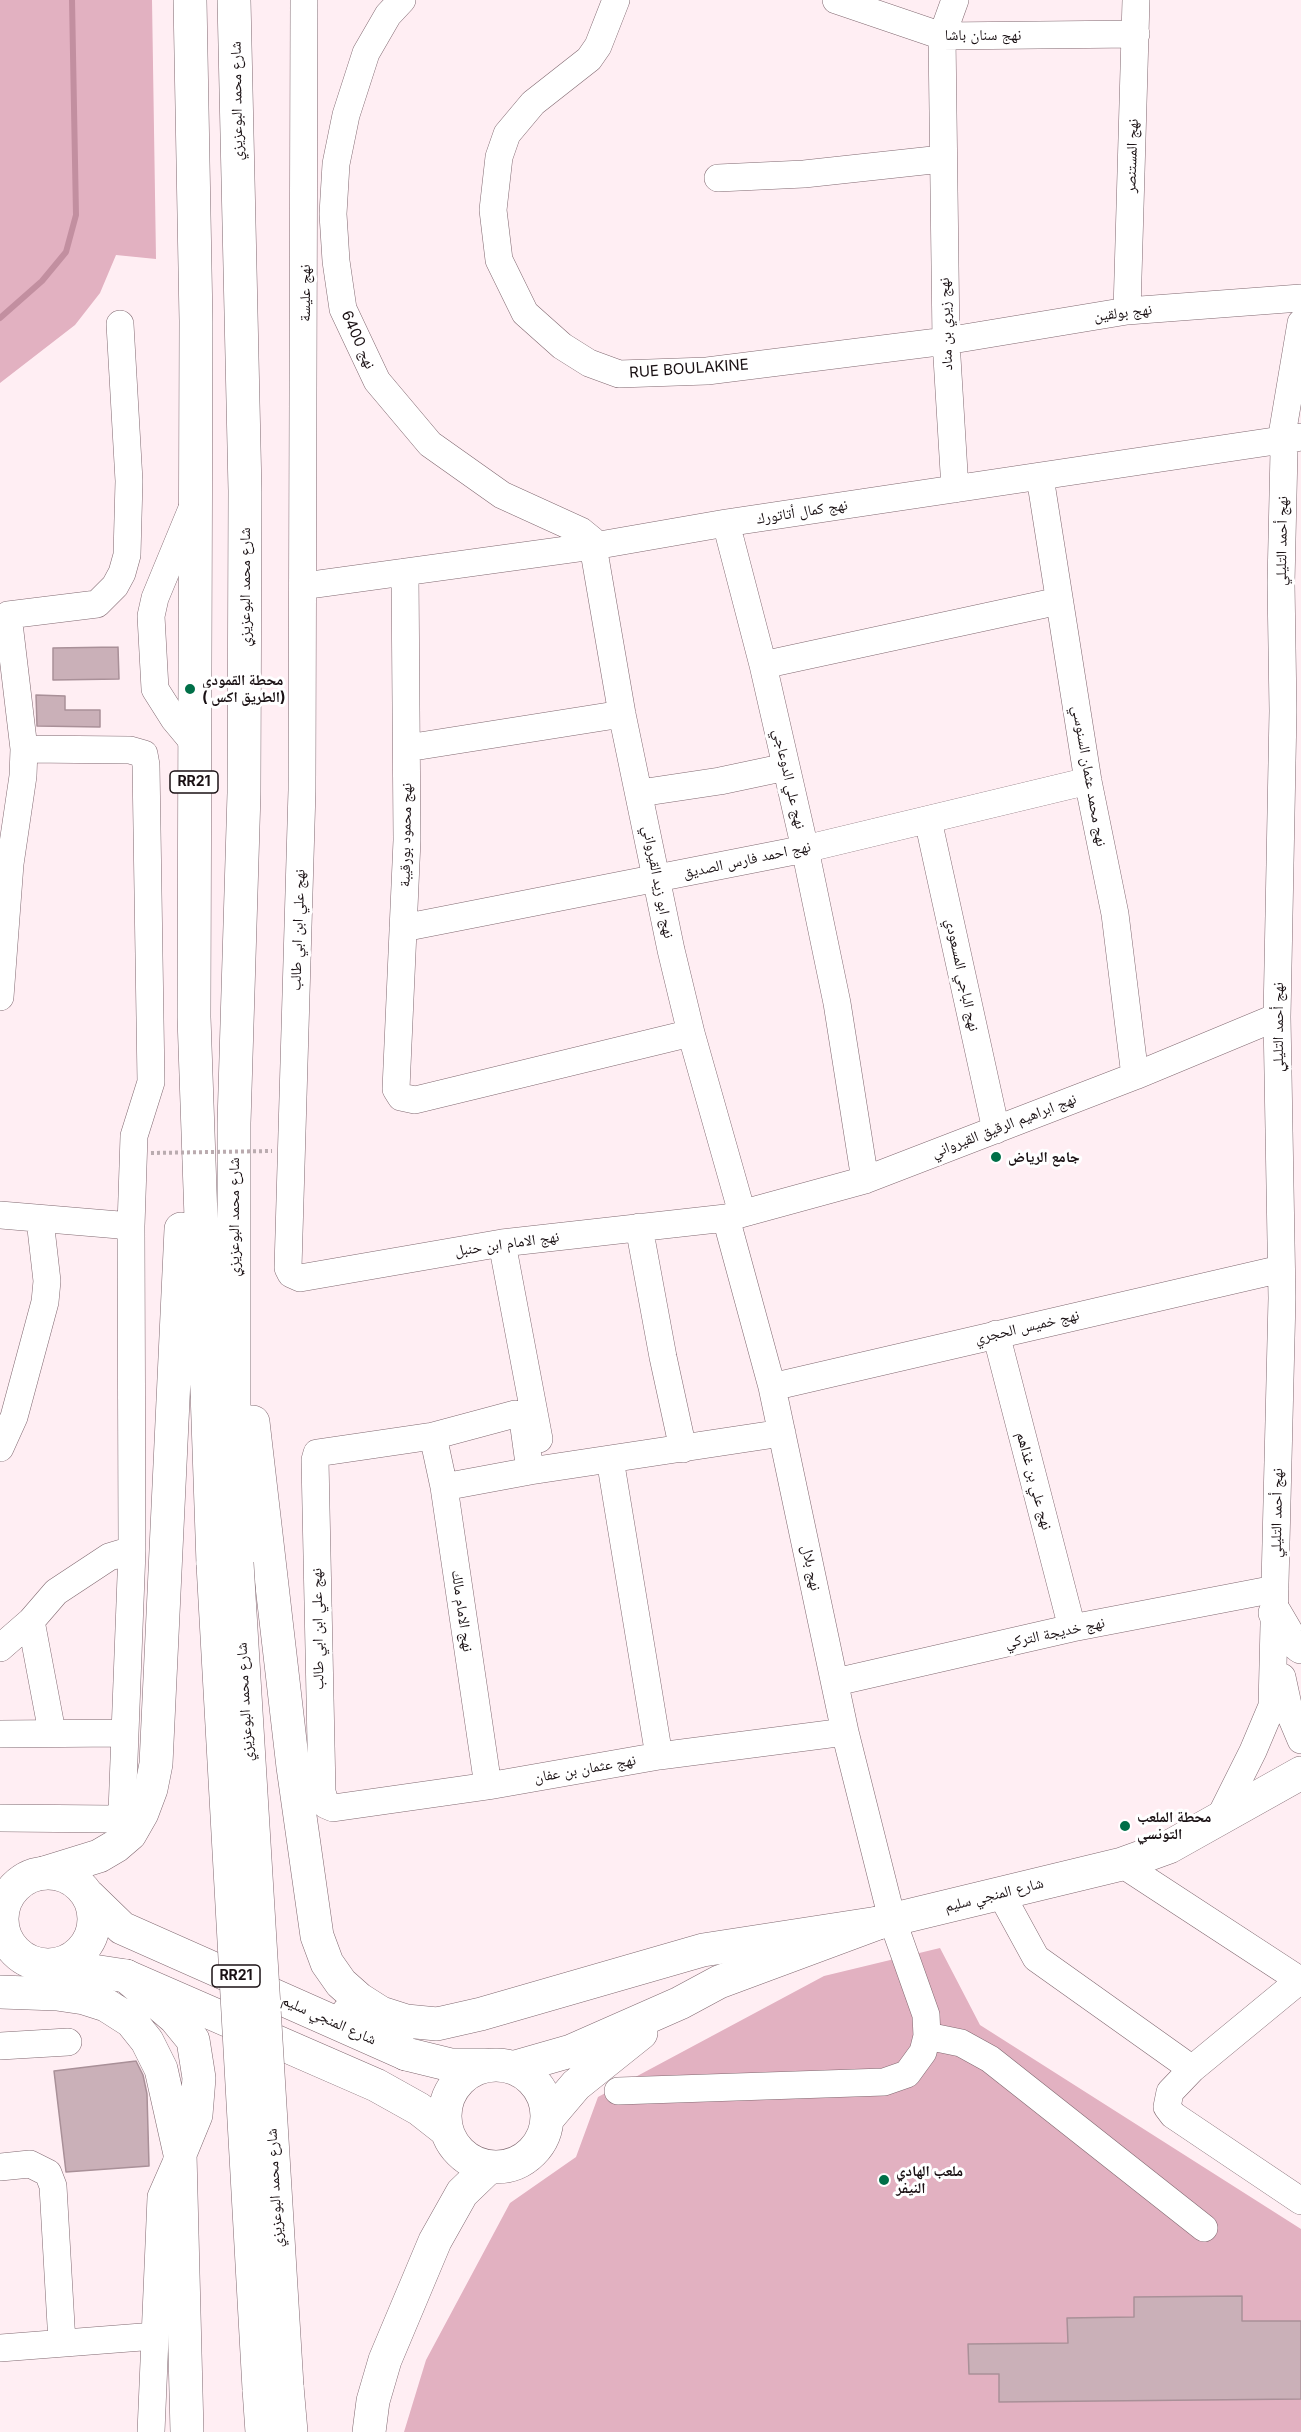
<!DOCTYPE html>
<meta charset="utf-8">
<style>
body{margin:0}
canvas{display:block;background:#ffeef3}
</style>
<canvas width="1301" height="2432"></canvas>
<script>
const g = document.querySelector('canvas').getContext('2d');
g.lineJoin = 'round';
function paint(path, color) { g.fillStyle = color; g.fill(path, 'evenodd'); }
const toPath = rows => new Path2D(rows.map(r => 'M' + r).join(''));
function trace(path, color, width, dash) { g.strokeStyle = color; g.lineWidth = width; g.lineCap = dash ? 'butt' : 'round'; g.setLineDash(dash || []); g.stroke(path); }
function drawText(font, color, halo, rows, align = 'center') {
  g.font = font + ' Inter,"Noto Naskh Arabic",sans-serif'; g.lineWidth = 6; g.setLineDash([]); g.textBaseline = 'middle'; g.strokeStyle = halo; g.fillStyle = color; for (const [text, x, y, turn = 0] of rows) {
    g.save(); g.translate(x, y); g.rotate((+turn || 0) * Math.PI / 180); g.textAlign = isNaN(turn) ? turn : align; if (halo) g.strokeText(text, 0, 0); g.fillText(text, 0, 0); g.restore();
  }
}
const green = toPath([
 [0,0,152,0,156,259,116,255,100,293,75,325,0,383],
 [940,1948,980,2025,1301,2229,1301,2432,404,2432,426,2360,510,2203,576,2157,598,2097,824,1976]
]);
const stream = toPath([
 [0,318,42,281,66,252,76,215,72,0]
]);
const building = toPath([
 [118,647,119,679,53,680,53,648,118,647],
 [36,695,65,696,65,710,100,710,100,727,37,726,36,695],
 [136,2061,143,2075,147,2094,149,2166,66,2172,54,2071,136,2061],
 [1242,2296,1242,2321,1301,2321,1301,2399,999,2402,999,2374,969,2374,968,2344,1068,2343,1067,2318,1134,2317,1134,2297,1242,2296]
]);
const minor = toPath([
 [304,0,302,790,288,1268,291,1274,300,1278,502,1243,726,1218,865,1180,1135,1076,1277,1017],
 [402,0,388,15,366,53,346,115,336,164,333,214,336,261,343,309,377,381,430,444,502,495,581,531,592,540,622,714,671,950,691,1033,742,1213],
 [616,0,598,46,589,59,533,103,507,134,499,157,493,210,499,260,525,313,562,346,589,363,619,374,707,371,946,341,1127,311,1301,298],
 [836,0,942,36,1136,34],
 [718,178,804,174,942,159],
 [1127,311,1136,0],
 [1040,477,1088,781,1115,914,1135,1076],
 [955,489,946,341,942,36,955,0],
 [193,506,155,598,151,616,155,689,174,719,194,743],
 [726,523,763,665,805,849,837,1003,865,1180],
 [405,572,407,840,396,1089,401,1097,415,1100,691,1033],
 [303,586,594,546,726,523,1301,437],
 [763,665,1059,601],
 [407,748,622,714],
 [640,793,720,781,786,767],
 [928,820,996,1130],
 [403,928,805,849,1088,781],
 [0,997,10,864,23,776,24,749,8,615,97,604,115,586,122,573,127,555,129,481,120,324],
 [0,1215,131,1226],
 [639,1227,663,1357,683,1449],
 [502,1243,539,1439],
 [996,1334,1072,1628],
 [772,1387,1281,1269],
 [433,1436,444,1487,488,1786],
 [0,1448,14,1417,45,1302,47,1281,40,1220],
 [610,1459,659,1756],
 [530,1471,523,1420,515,1414,433,1436,317,1453,315,1460,322,1792,326,1805,333,1808,488,1786,659,1756,845,1732],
 [444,1487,530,1471,782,1433],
 [31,1621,52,1732],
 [0,1648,31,1621,56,1592,109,1557,132,1550],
 [1282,1677,1290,1714,1301,1740],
 [836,1682,1072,1628,1275,1589],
 [0,1734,123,1733],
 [0,1818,113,1819,122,1812,132,1550,131,1226,134,1136,151,1082,146,765,144,754,130,750,24,749],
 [1218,1821,1253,1751,1272,1706,1282,1298,1277,1017,1283,711,1281,583,1284,451,1281,441,1301,323],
 [1122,1864,1301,1981],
 [1001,1894,1036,1958,1192,2069],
 [1300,1980,1192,2069,1170,2092,1167,2107,1173,2115,1301,2201],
 [927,2036,961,2043,990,2059,1204,2228],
 [0,2046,68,2042],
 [618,2091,884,2082,907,2074,923,2052,927,2036,926,2015,892,1919,845,1732,772,1387,726,1218],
 [0,2167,30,2164,48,2173,53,2186,62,2343],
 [0,2348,155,2336],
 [151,2432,161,2197,179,2156]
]);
const major = toPath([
 [1275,1613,1289,1637,1301,1647],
 '2 1919a46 46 0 1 1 92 0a46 46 0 1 1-92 0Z',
 [89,1896,122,1928,406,2054,451,2065,485,2065],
 [54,1965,126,1976,376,2085,419,2109,447,2131],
 '445 2116a51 51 0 1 1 102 0a51 51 0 1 1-102 0Z',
 [515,2067,571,2051,680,2003,719,1982,878,1923,1122,1864,1169,1847,1301,1773],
 [548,2118,576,2085,641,2033]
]);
const highway = toPath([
 [190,0,196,321,194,1017,213,1564],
 [234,0,245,491,244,793,234,1123,234,1509,237,1563],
 [253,1422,293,1767,317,1936,327,1963,341,1983,359,1999,381,2013,406,2021,437,2024,481,2014,703,1950,878,1923],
 [44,1873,99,1856,116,1846,130,1834,142,1813,151,1789,156,1764,181,1229],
 [126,1976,175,2018,193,2040,199,2078,196,2115,180,2154,187,2432],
 [0,1992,57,1994,84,1998,106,2005,131,2021,147,2041,161,2069,180,2154],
 [348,2013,406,2054],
 [287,2386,291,2432],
 [259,2389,262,2432],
 [369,2432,373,2401,385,2360,435,2241,462,2193,489,2167]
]);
const pathBridge = toPath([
 [151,1153,272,1151]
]);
const highwayBridge = toPath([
 [237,1563,287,2386],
 [213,1564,259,2389]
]);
const markers = [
 [190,689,6,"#006f48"],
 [996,1157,6,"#006f48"],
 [1125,1826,6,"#006f48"],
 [884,2180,6,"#006f48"]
];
const shields = [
 [194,782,48],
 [236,1976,48]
];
const shieldNames = [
 ["RR21",194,782],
 ["RR21",236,1976]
];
const streetNames = [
 ["نهج سنان باشا",983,35],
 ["شارع محمد البوعزيزي",237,101,-91],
 ["نهج المستنصر",1132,156,-88],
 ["نهج عليسة",305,293,-90],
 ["نهج بولقين",1123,313,-7],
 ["نهج زيري بن مناد",946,324,-92],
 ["نهج 6400",358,340,66],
 ["RUE BOULAKINE",689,369,-4],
 ["نهج كمال أتاتورك",802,512,-9],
 ["نهج أحمد التليلي",1282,541,-89],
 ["شارع محمد البوعزيزي",245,587,-90],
 ["نهج محمد عثمان السنوسي",1089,776,80],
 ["نهج علي الدوعاجي",789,779,77],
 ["نهج محمود بورقيبة",406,835,-89],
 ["نهج احمد فارس الصديق",747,860,-12],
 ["نهج ابو زيد القيرواني",658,882,79],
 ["نهج علي ابن ابي طالب",298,930,-88],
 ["نهج الباجي المسعودي",962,975,78],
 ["نهج أحمد التليلي",1278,1027,-90],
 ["نهج ابراهيم الرقيق القيرواني",1004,1126,-21],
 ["شارع محمد البوعزيزي",234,1217,-90],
 ["نهج الامام ابن حنبل",507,1244,-8],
 ["نهج خميس الحجري",1027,1327,-13],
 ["نهج علي بن غذاهم",1034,1481,75],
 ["نهج أحمد التليلي",1277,1513,-89],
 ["نهج بلال",811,1568,78],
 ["نهج الامام مالك",462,1611,82],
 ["نهج علي ابن ابي طالب",318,1629,-91],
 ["نهج خديجة التركي",1055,1633,-12],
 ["شارع محمد البوعزيزي",245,1702,-93],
 ["نهج عثمان بن عفان",585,1769,-10],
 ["شارع المنجي سليم",994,1895,-14],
 ["شارع المنجي سليم",329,2020,24],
 ["شارع محمد البوعزيزي",275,2188,-93]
];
const poiNames = [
 ["محطة القمودي",202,680],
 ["( الطريق اكس)",202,697],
 ["جامع الرياض",1008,1157],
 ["محطة الملعب",1137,1817],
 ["التونسي",1137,1834],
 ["ملعب الهادي",896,2171],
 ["النيفر",896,2188]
];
paint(green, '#e2b1c1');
trace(stream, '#c28fa0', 6);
paint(building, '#cab0b8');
trace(building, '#a99098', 1.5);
trace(minor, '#816971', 28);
trace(major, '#816971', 34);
trace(highway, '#816971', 34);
trace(minor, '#fff', 27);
trace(major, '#fff', 33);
trace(highway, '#fff', 33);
trace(highwayBridge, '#816971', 34, []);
trace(pathBridge, '#baabaf', 4, [3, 3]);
trace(highwayBridge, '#fff', 33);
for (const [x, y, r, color] of markers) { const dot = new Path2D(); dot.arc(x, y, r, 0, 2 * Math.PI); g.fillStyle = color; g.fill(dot); trace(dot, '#fff', 2); }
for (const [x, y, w] of shields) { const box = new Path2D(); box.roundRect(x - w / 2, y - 11, w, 22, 4.5); g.fillStyle = '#fff'; g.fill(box); trace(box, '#1a1114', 1.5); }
drawText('bold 14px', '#1a1114', null, shieldNames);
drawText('15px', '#1a1114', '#fff', streetNames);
drawText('bold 15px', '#1a1114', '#fff', poiNames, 'left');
</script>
